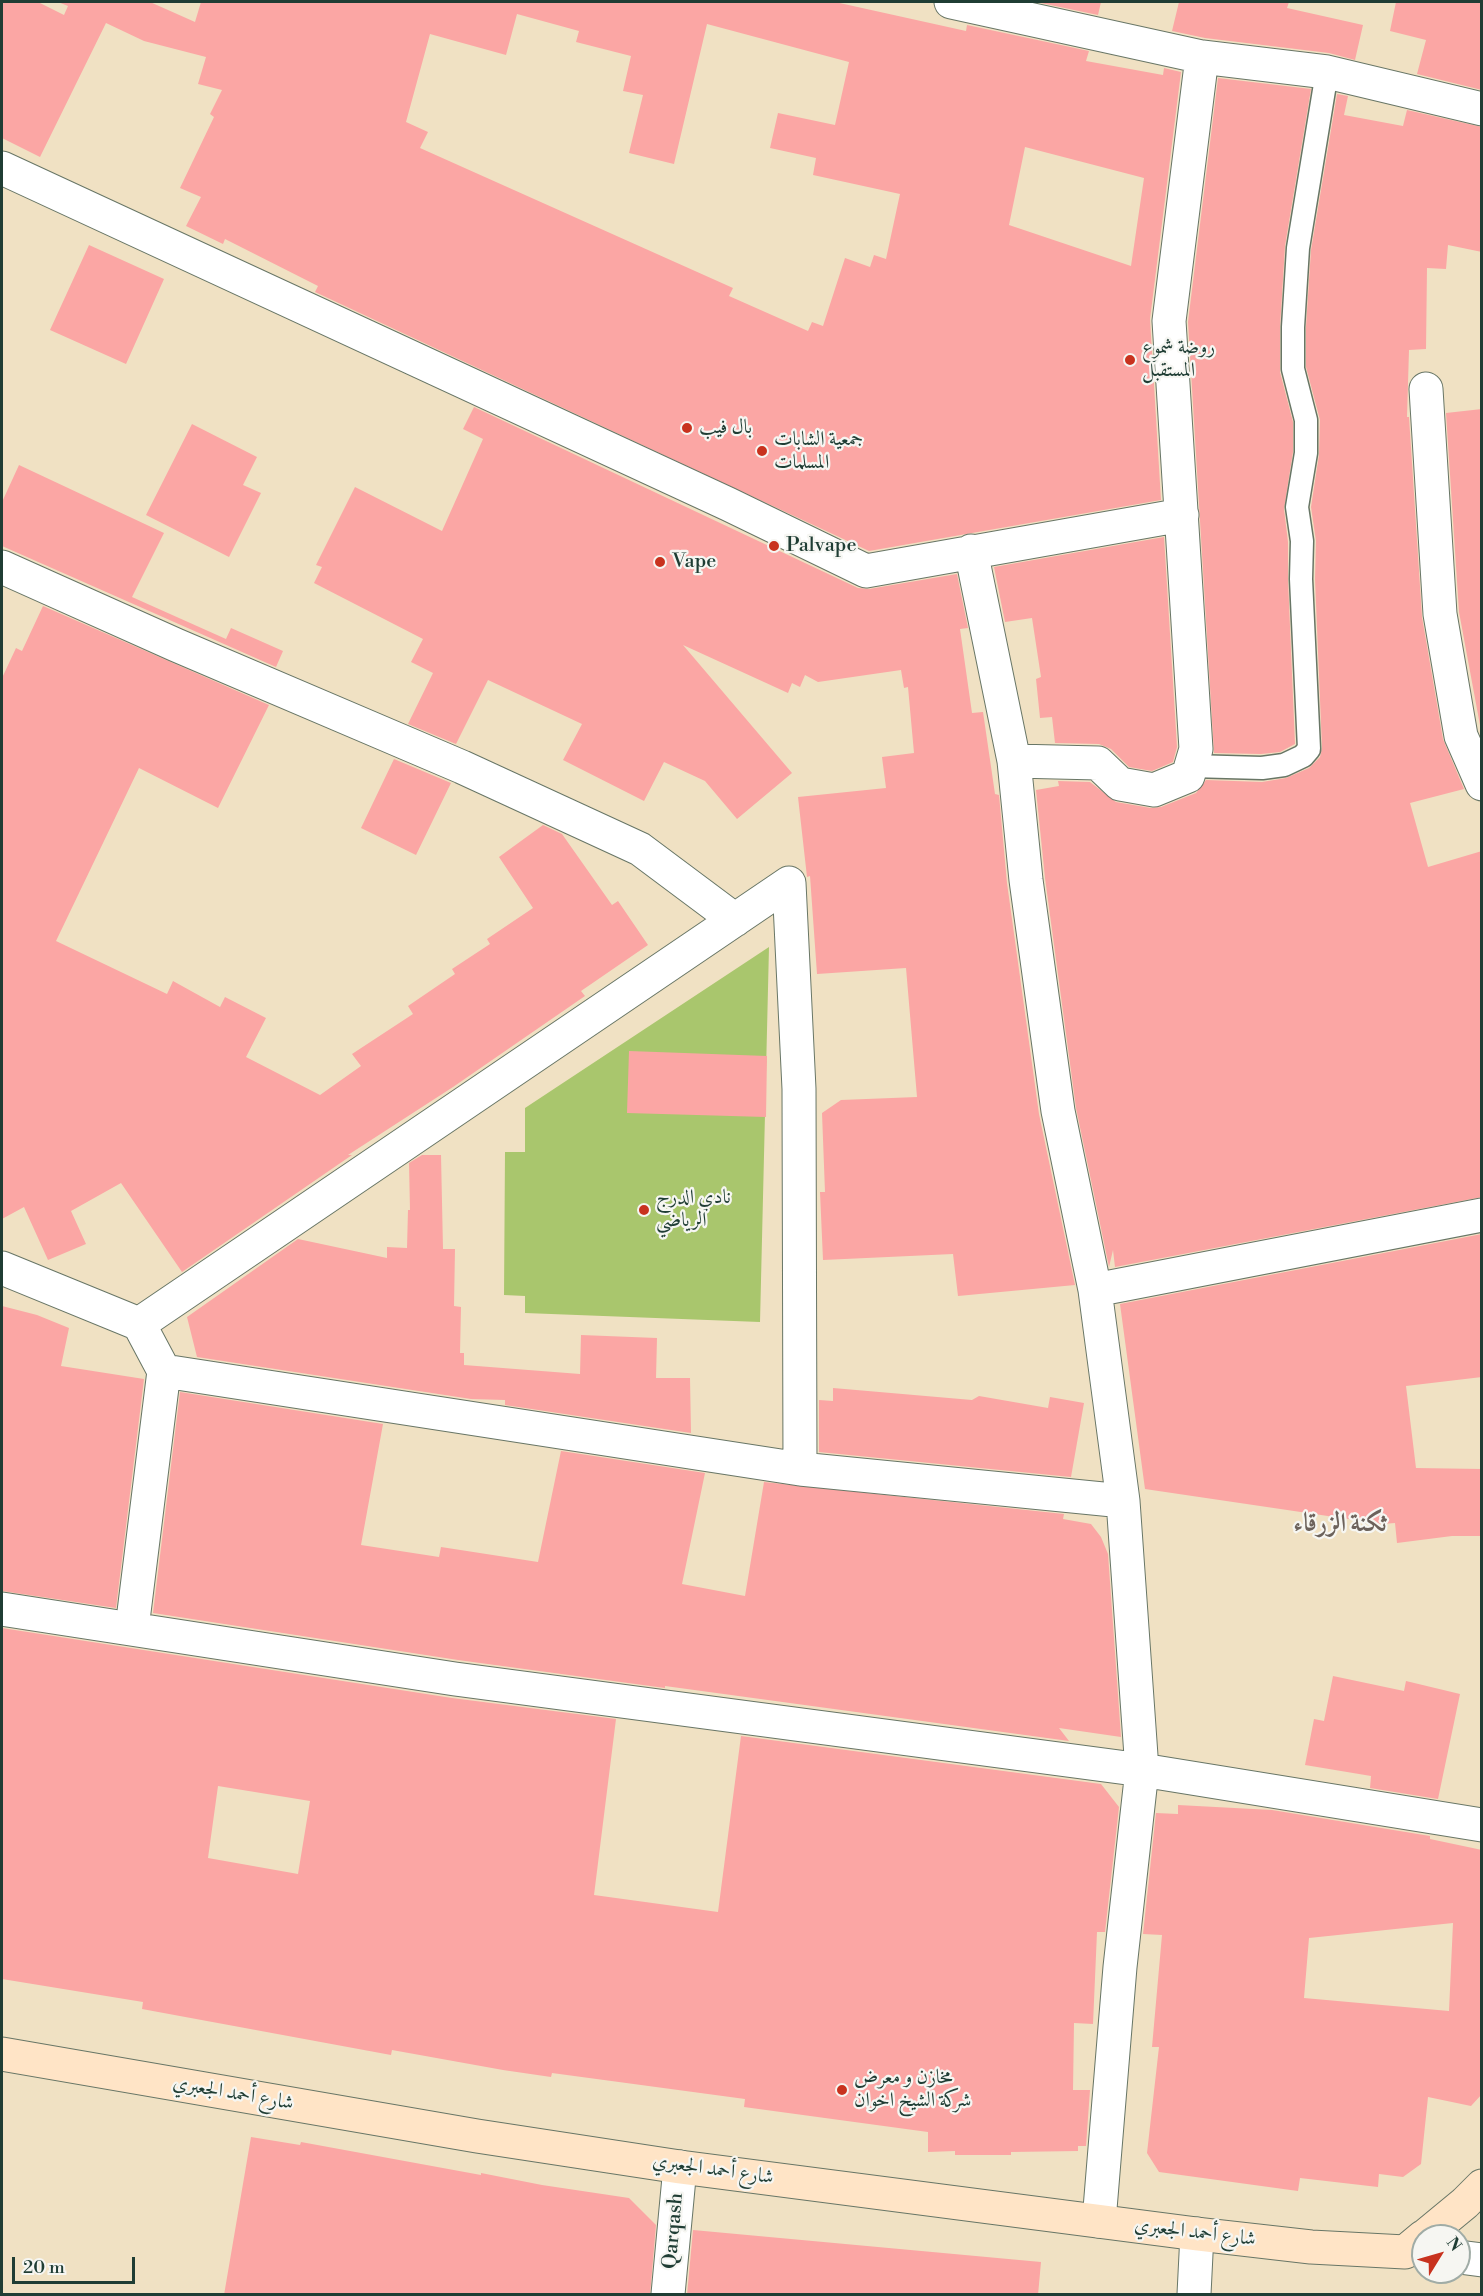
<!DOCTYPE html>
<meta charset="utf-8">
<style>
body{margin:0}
#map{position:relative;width:1483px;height:2296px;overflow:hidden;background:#f0e1c3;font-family:"Libre Bodoni",serif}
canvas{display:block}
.frame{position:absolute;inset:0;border:3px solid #1f3d34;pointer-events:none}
.north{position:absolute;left:1411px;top:2224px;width:60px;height:60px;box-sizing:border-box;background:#f6f6f2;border:2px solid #a0aca6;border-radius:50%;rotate:53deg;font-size:16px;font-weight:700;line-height:24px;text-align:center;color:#1f3d34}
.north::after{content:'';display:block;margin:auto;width:21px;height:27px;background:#c8321e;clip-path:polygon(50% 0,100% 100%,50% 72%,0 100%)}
.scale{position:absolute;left:12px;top:2257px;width:123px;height:27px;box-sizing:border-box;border:3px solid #1f3d34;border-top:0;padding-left:8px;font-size:18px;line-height:21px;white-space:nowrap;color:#1f3d34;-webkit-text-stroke:4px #f6f6f2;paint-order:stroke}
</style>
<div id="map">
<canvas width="1483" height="2296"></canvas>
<div class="frame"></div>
<div class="north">N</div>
<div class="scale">20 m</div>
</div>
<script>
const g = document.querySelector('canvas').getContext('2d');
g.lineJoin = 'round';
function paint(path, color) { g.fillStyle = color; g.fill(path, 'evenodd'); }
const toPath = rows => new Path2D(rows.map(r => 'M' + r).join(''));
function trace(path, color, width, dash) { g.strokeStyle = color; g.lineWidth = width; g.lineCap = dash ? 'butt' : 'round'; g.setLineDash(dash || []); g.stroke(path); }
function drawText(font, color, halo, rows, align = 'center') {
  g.font = font + ' "Libre Bodoni",Amiri,serif'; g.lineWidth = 4.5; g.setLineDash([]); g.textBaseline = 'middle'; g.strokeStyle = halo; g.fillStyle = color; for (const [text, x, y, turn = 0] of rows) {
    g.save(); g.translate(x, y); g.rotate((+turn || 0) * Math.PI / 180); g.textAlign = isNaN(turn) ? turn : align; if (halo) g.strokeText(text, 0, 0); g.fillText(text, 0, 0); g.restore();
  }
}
const green = toPath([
 [769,947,760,1322,525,1313,525,1296,504,1295,505,1152,525,1152,525,1108]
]);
const building = toPath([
 [2,2,38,2,64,15,68,6,58,2,150,2,195,22,201,2,835,2,966,31,967,25,1089,51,1086,61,1163,75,1164,68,1181,72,1150,319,1161,500,869,551,315,292,318,286,225,239,223,244,186,226,201,197,180,188,214,117,210,114,222,90,198,84,206,57,144,41,106,23,40,157,2,138],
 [517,14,579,31,576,42,631,56,623,91,643,95,629,153,674,164,707,24,849,62,835,125,778,113,770,148,816,158,813,175,900,194,886,259,874,255,870,267,845,258,823,326,812,322,808,331,729,296,733,288,420,148,428,132,406,122,430,34,506,55],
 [1025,147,1144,178,1131,266,1009,225],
 [1036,2,1101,2,1098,15],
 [1179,2,1289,2,1287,8,1363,25,1355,60,1329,53,1205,38,1172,31],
 [1396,2,1482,2,1482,90,1417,74,1426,40,1390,31],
 [1218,78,1311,89,1285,246,1280,327,1280,372,1293,422,1293,452,1284,509,1288,542,1288,580,1295,744,1280,752,1261,754,1214,753,1188,322],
 [1337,94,1348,96,1344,115,1403,126,1407,110,1482,127,1482,252,1448,245,1446,269,1427,268,1426,349,1409,350,1407,417,1409,417,1422,617,1443,739,1464,789,1410,803,1428,867,1482,851,1482,1197,1115,1267,1113,1250,1109,1267,1076,1108,1045,878,1036,790,1059,786,1058,781,1090,782,1116,802,1151,808,1161,807,1196,793,1206,780,1262,782,1286,778,1309,768,1320,757,1322,748,1315,579,1316,541,1311,507,1319,455,1320,420,1306,367,1306,327,1311,250],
 [89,245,164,279,126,364,50,330],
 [474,407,858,588,869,589,957,574,968,628,960,629,972,713,983,712,995,794,999,795,1007,883,1039,1114,1075,1285,958,1296,953,1254,823,1260,820,1192,825,1192,822,1113,841,1100,917,1097,906,968,817,974,810,876,807,877,798,797,886,788,882,757,914,753,908,687,904,688,901,670,818,682,805,675,800,687,792,683,788,693,683,645,792,773,737,819,705,781,664,762,644,801,563,760,582,724,488,680,456,744,408,724,433,673,411,662,423,639,314,583,322,567,316,565,355,487,442,531,483,439,463,429],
 [1482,409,1482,736,1459,612,1446,413],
 [192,424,257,457,243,485,261,493,229,557,146,515],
 [19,465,164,533,132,597,226,639,231,628,283,651,276,667,2,546,2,502],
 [1164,537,1177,747,1173,762,1152,771,1129,767,1111,749,1099,744,1055,743,1052,717,1040,718,1036,679,1041,677,1032,618,1005,622,994,567],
 [43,606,269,705,218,808,139,768,56,941,167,994,173,981,220,1007,225,997,266,1018,246,1057,320,1095,361,1066,352,1054,413,1014,408,1006,455,974,452,969,490,944,487,939,533,908,499,857,543,825,562,834,612,905,618,901,648,945,581,991,585,996,453,1087,348,1155,352,1155,182,1272,121,1183,71,1211,86,1244,48,1260,24,1207,2,1219,2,678,16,648,22,651],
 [394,759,451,783,416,855,361,828],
 [629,1051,767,1056,766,1117,627,1113],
 [422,1155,441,1155,443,1249,455,1249,454,1306,461,1307,460,1353,464,1353,464,1365,580,1374,581,1335,657,1338,656,1378,690,1378,691,1433,505,1405,505,1400,471,1399,197,1357,187,1317,298,1239,387,1258,387,1247,407,1248,408,1210,410,1210,409,1163],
 [1482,1234,1482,1377,1406,1386,1416,1468,1482,1469,1482,1536,1452,1536,1397,1543,1395,1523,1382,1524,1145,1489,1120,1304],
 [2,1306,37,1315,69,1328,61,1366,144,1379,116,1608,2,1591],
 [833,1388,972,1400,979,1396,1048,1408,1050,1397,1084,1403,1071,1477,819,1452,819,1400,833,1401],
 [180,1392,383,1424,361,1545,439,1557,441,1547,538,1562,561,1451,705,1473,682,1584,745,1596,764,1482,1064,1514,1063,1519,1091,1524,1101,1537,1108,1554,1121,1737,1059,1728,1069,1741,665,1686,665,1688,458,1660,153,1613],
 [2,1628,452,1698,616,1719,594,1895,718,1912,741,1736,1101,1784,1119,1807,1105,1932,1097,1932,1093,2024,1074,2023,1073,2090,1090,2090,1086,2146,1078,2146,1078,2151,1011,2152,1011,2155,955,2155,955,2151,928,2152,928,2132,744,2107,745,2099,552,2073,551,2077,503,2070,392,2050,391,2055,142,2009,143,2002,2,1979],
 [218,1786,310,1801,298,1874,208,1858],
 [1333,1676,1404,1691,1406,1681,1460,1694,1438,1799,1370,1788,1371,1776,1305,1765,1314,1719,1324,1721],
 [1178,1805,1272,1810,1430,1836,1430,1839,1482,1850,1482,2094,1471,2106,1428,2097,1421,2164,1403,2177,1379,2174,1378,2187,1300,2178,1298,2191,1159,2172,1147,2153,1159,2047,1152,2047,1162,1935,1143,1934,1156,1813,1178,1814],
 [1453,1923,1449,2011,1304,1998,1309,1938],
 [251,2137,300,2145,301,2142,481,2175,481,2173,542,2185,629,2198,656,2225,650,2295,224,2295],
 [693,2230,1041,2262,1038,2295,687,2295]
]);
const lane = toPath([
 [1191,766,1262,768,1284,765,1303,756,1309,749,1301,579,1302,541,1297,507,1306,453,1306,420,1293,369,1293,327,1298,248,1327,72]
]);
const street = toPath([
 [951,2,1202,57,1327,72,1482,109],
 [2,168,728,504,866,571,1182,515],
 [1426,389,1440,614,1461,736,1482,784],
 [971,551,1014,761,1026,880,1058,1111,1095,1290,1123,1501,1142,1770,1120,1967,1099,2221],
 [2,567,176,645,462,767,640,849,735,920],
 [1014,761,1098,763,1120,784,1154,790,1188,776,1196,749,1169,321,1202,57],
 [2,1268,139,1324,164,1371,800,1469,1123,1501],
 [1095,1290,1482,1215],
 [139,1324,789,883,799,1089,800,1469],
 [2,1609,455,1679,1142,1770,1482,1825],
 [132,1628,164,1371],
 [1459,2257,1482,2260],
 [668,2294,680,2167],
 [1194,2294,1197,2234]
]);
const secondary = toPath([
 [2,2054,477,2136,680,2167,1197,2234,1311,2247,1405,2252,1423,2237],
 [1425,2236,1465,2203,1482,2186]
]);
const markers = [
 [1130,360,6,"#c8321e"],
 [687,428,6,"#c8321e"],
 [762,451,6,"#c8321e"],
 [774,546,6,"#c8321e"],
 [660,562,6,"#c8321e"],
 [644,1210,6,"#c8321e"],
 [842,2090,6,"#c8321e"]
];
const poiNames = [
 ["روضة شموع",1142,348],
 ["المستقبل",1142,371],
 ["بال فيب",699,428],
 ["جمعية الشابات",774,440],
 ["المسلمات",774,463],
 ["Palvape",786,546],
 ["Vape",672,562],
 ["نادي الدرج",656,1198],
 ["الرياضي",656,1221],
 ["مخازن و معرض",854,2078],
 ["شركة الشيخ اخوان",854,2101]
];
const streetNames = [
 ["شارع أحمد الجعبري",233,2094,10],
 ["شارع أحمد الجعبري",713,2170,8],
 ["Qarqash",674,2231,-85],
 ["شارع أحمد الجعبري",1195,2233,7]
];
const districtNames = [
 ["ثكنة الزرقاء",1340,1525]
];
paint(green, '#a9c66d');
paint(building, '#fba6a4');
trace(lane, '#687666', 25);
trace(street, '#687666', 35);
trace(secondary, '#687666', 35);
trace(lane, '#fff', 22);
trace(street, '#fff', 33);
trace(secondary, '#ffe4c6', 33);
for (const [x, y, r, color] of markers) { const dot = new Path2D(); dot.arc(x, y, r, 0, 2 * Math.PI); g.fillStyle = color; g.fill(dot); trace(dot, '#f6f6f2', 2); }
drawText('20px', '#1f3d34', '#f6f6f2', poiNames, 'left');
drawText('20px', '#1f3d34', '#f6f6f2', streetNames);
drawText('bold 26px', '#6c625b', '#f6f6f2', districtNames);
</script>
